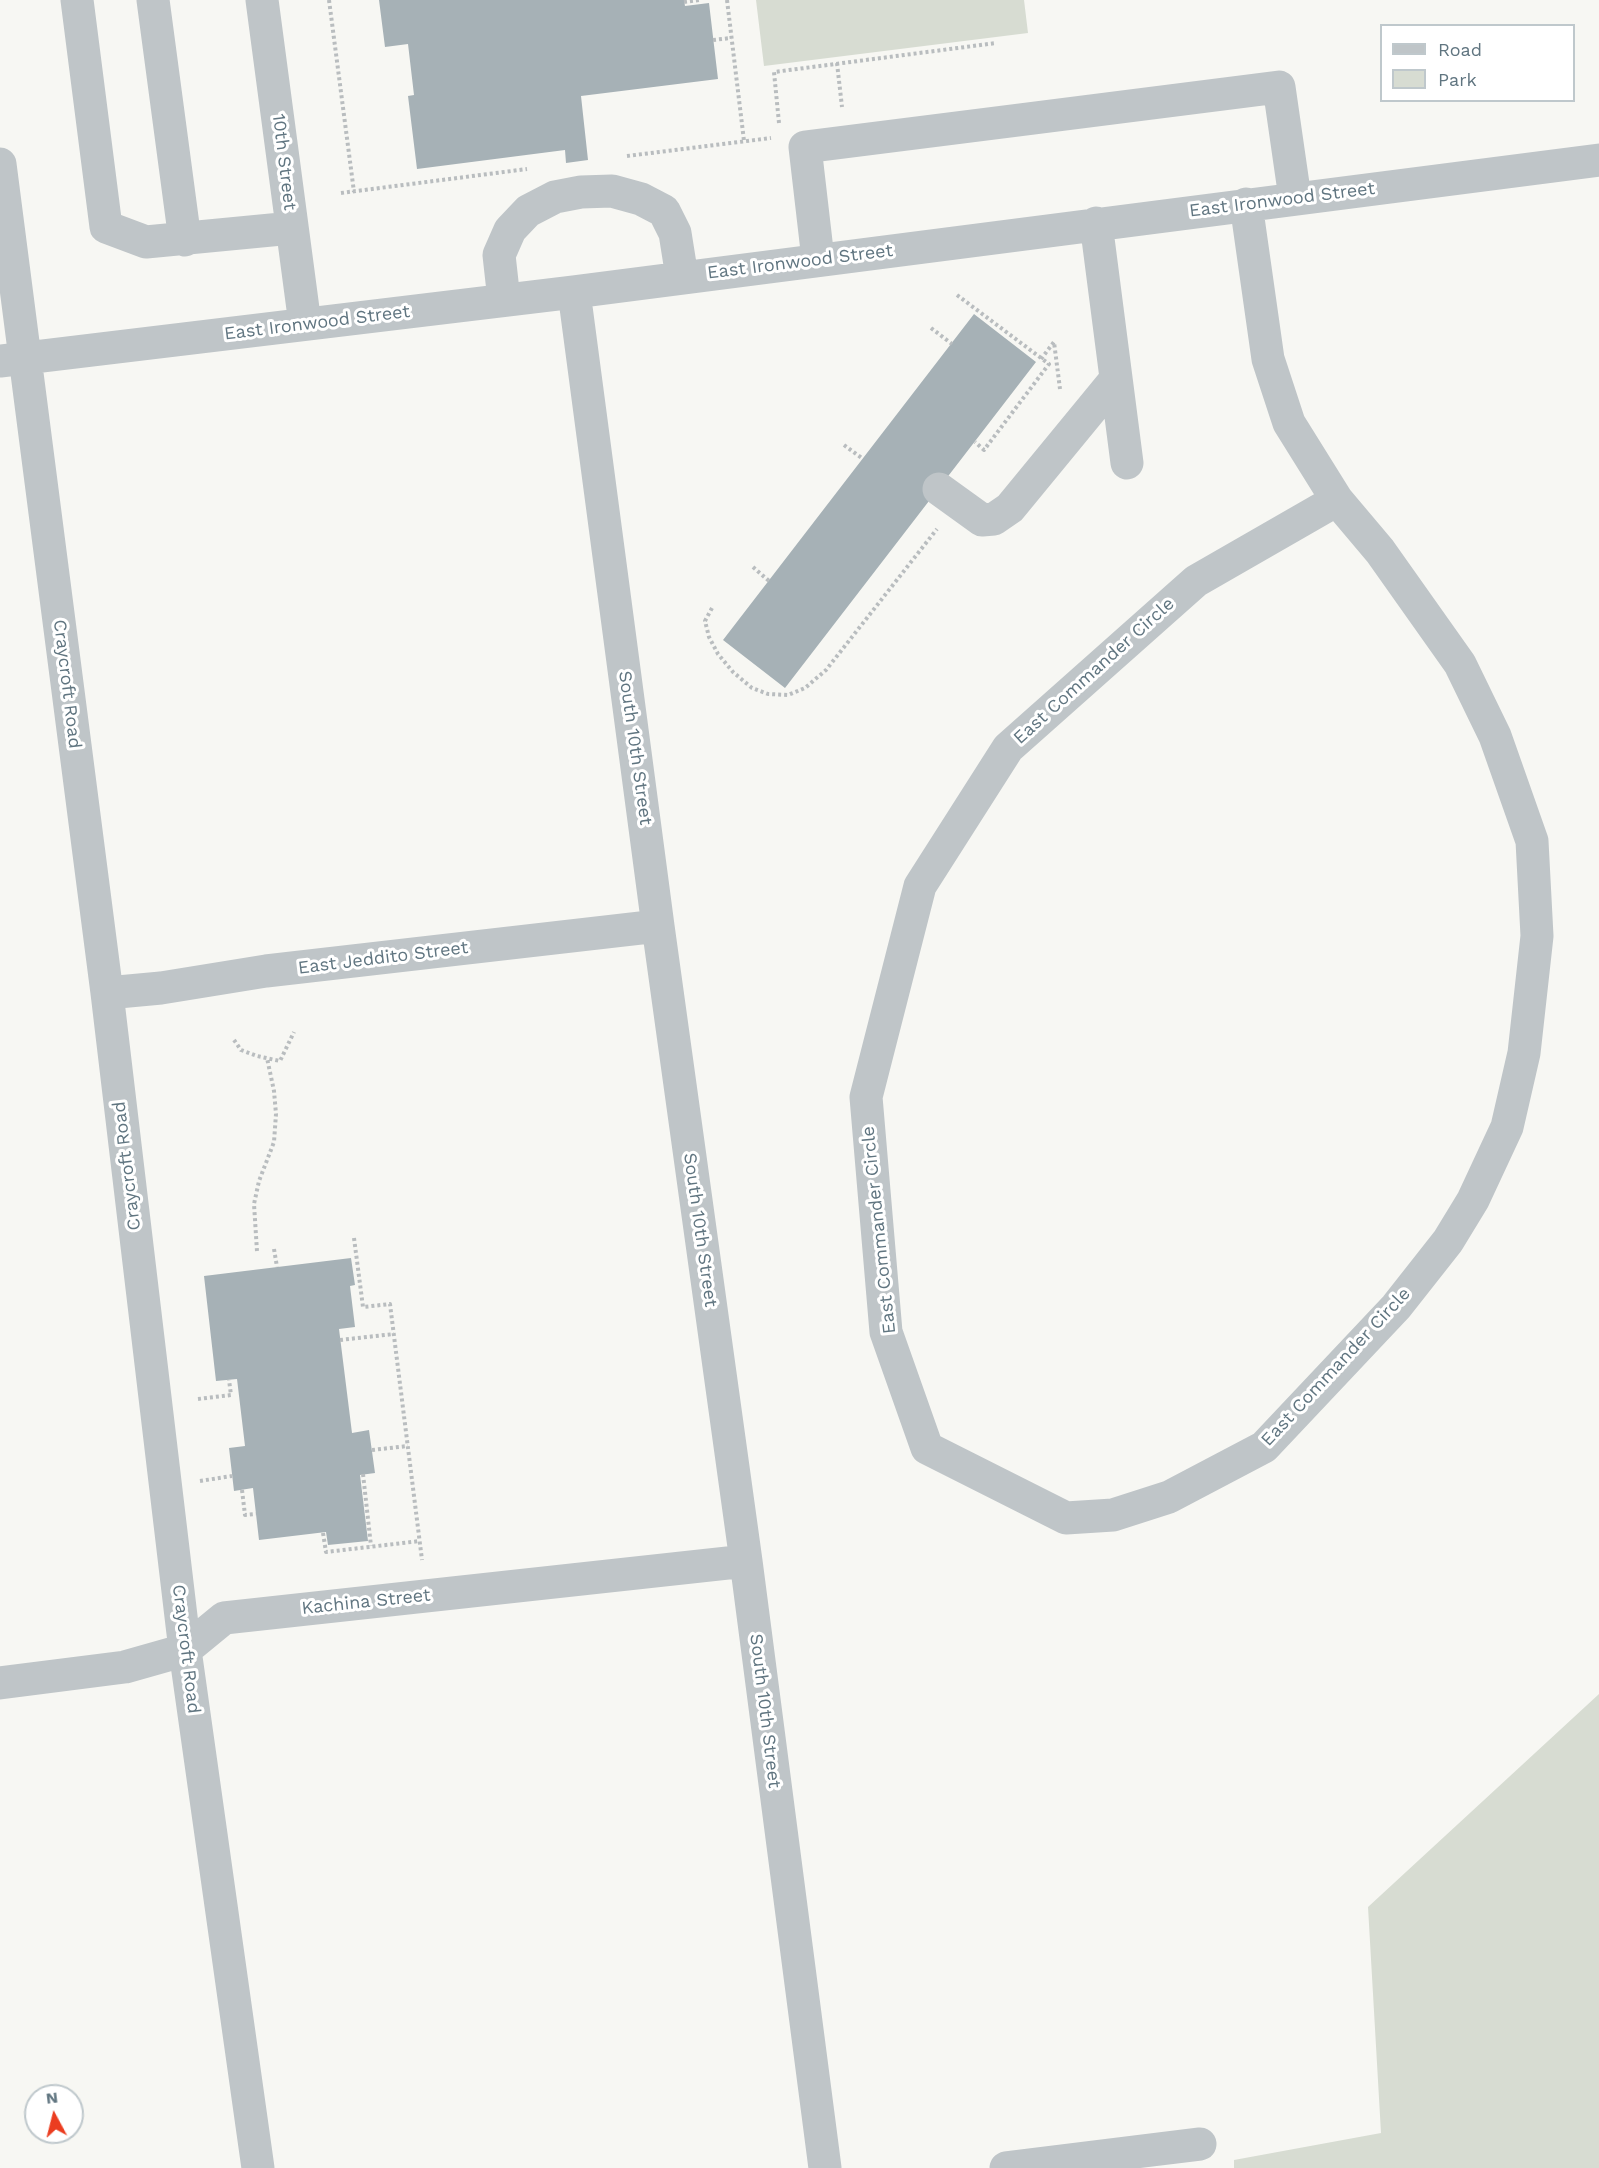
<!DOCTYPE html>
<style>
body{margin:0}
#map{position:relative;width:1599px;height:2168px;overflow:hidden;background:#f7f7f3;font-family:"Work Sans",sans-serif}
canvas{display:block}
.legend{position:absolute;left:1380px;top:24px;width:195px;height:78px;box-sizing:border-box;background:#fff;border:2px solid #bfc8cc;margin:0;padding:8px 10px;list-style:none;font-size:18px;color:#607580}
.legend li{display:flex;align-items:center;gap:12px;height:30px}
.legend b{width:30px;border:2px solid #bfc8cc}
.north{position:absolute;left:24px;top:2084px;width:60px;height:60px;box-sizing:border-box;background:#fff;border:2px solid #bfc8cc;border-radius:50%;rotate:353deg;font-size:16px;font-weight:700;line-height:24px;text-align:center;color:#607580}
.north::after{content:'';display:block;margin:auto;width:21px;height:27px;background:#eb3d20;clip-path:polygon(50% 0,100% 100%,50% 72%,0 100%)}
</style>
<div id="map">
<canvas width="1599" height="2168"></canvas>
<ul class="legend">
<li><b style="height:8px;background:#bfc5c8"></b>Road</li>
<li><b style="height:16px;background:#d7dcd2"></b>Park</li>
</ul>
<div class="north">N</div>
</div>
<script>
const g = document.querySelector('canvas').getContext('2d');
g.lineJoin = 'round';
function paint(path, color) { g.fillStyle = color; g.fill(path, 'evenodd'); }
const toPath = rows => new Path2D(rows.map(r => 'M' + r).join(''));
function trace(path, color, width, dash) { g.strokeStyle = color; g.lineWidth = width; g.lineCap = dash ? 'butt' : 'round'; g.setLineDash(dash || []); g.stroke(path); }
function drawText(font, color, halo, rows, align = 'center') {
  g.font = font + ' "Work Sans",sans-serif'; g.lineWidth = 6; g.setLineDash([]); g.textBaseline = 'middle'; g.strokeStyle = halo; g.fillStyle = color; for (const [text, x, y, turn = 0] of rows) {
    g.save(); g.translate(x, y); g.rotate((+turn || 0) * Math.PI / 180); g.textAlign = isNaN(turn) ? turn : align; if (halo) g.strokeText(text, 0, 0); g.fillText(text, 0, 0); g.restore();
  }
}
const green = toPath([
 [756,0,1024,0,1028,33,764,66],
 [1599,1694,1599,2168,1234,2168,1234,2160,1381,2133,1368,1907]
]);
const building = toPath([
 [379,0,684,0,685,6,709,3,718,79,581,96,588,160,566,163,565,150,417,169,408,96,414,95,408,44,385,47],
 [974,314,1036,362,785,688,723,640],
 [351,1258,355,1285,350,1286,355,1327,339,1329,352,1433,369,1430,375,1473,360,1475,368,1541,328,1545,326,1532,259,1540,253,1488,234,1491,229,1448,245,1446,237,1379,216,1381,204,1276]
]);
const path = toPath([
 [329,0,354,192],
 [727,0,744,141],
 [684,2,699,0],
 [713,40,731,38],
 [837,63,842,107],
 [779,123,774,72,996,43],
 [627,156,771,138],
 [341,193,527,169],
 [957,295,1049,364,984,450,975,442],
 [931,328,952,344],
 [1041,359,1054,342,1060,389],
 [844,445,863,459],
 [753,567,769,581],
 [712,608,705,621,709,637,718,654,733,672,752,688,768,694,788,695,805,688,826,670,937,529],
 [234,1040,241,1050,257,1056,280,1061,294,1032],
 [354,1238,363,1307,390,1304,422,1560],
 [274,1249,277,1267],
 [257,1251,254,1204,259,1181,274,1142,276,1114,274,1091,267,1058],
 [340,1340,394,1334],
 [198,1399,231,1395,229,1380],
 [372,1450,408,1446],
 [363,1474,371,1546],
 [200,1481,232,1476],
 [242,1490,245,1515,256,1514],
 [323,1533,326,1552,420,1541]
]);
const minor = toPath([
 [77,0,106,227,146,242,292,228],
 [153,0,185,240],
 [262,0,305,324],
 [0,164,107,993,185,1650,258,2168],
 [1246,204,1268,359,1289,423,1337,500,1380,551,1460,664,1495,736,1532,841,1537,936,1524,1053,1507,1127,1473,1200,1448,1241,1396,1307,1264,1447,1169,1497,1113,1515,1066,1518,927,1448,886,1332,866,1097,920,886,1008,748,1196,581,1337,500],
 [1096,223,1127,463],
 [818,259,805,147,1011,121,1279,87,1295,198],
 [574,292,658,926,746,1561,825,2168],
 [504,300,499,255,510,230,528,211,555,197,581,192,612,191,641,199,664,211,675,233,682,277],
 [0,361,574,292,1599,160],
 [939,489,982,520,994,519,1010,508,1116,379],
 [107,993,161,988,266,971,658,926],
 [0,1683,125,1667,185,1650,224,1618,746,1561],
 [1006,2168,1200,2144]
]);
const streetNames = [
 ["10th Street",284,162,83],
 ["East Ironwood Street",1282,200,-7],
 ["East Ironwood Street",800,262,-7],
 ["East Ironwood Street",317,323,-7],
 ["East Commander Circle",1094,671,-42],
 ["Craycroft Road",67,684,83],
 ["South 10th Street",635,748,82],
 ["East Jeddito Street",383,958,-7],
 ["Craycroft Road",127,1166,-97],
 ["South 10th Street",700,1230,82],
 ["East Commander Circle",879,1230,-96],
 ["East Commander Circle",1336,1367,-47],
 ["Kachina Street",366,1602,-6],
 ["Craycroft Road",186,1649,83],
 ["South 10th Street",765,1711,83]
];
paint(green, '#d7dcd2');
paint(building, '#a6b1b6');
trace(path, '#b9bdbf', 4, [3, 3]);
trace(minor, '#bfc5c8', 33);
drawText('18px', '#607580', '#fff', streetNames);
</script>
